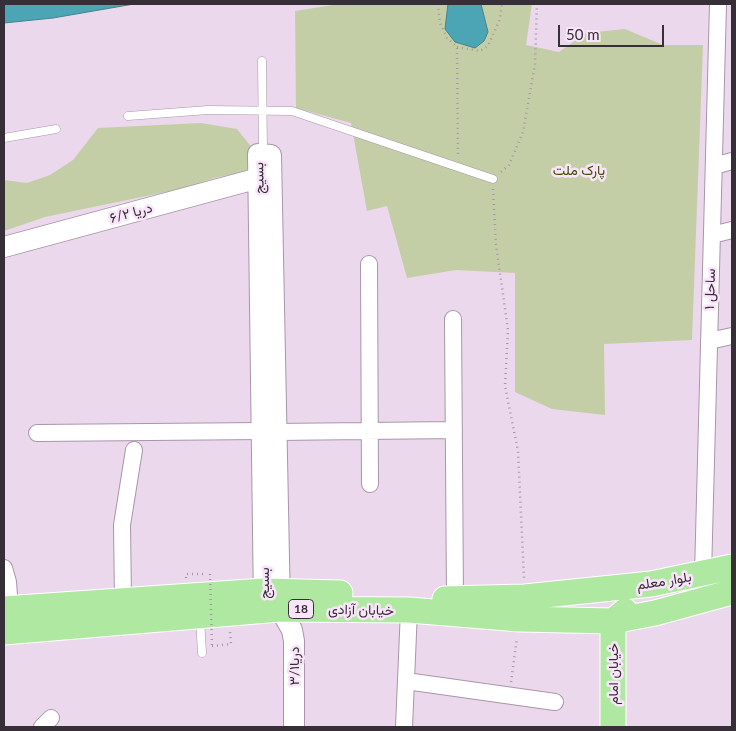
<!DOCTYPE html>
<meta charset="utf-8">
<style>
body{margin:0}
#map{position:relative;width:736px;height:731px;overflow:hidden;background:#ebd8ec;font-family:Lato,sans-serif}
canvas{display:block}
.frame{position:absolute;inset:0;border:5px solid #372f37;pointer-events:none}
.scale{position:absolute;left:558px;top:25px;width:106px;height:22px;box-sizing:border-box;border:2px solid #372f37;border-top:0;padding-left:6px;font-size:15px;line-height:18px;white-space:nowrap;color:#372f37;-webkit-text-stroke:4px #f9e5f9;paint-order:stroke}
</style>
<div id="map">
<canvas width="736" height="731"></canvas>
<div class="frame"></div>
<div class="scale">50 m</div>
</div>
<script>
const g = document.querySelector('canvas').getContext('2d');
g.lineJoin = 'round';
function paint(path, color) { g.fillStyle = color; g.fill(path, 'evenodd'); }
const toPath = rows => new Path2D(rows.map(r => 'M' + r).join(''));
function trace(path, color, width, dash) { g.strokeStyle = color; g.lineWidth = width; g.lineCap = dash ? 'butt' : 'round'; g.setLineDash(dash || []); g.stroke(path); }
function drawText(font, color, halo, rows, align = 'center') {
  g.font = font + ' Lato,Vazirmatn,sans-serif'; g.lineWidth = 5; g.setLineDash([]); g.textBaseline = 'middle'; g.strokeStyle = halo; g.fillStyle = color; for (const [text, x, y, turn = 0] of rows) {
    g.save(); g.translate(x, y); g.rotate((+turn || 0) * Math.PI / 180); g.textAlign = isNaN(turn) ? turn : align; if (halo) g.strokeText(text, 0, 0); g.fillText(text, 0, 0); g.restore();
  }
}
const green = toPath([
 [339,4,532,4,526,45,559,52,586,33,625,29,663,45,703,45,692,340,604,344,605,415,552,409,515,392,515,273,456,270,407,278,387,206,367,211,351,123,296,108,295,11],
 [201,123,237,129,253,149,248,171,214,178,185,188,45,217,4,231,4,180,27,183,50,175,73,160,98,128]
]);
const water = toPath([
 [4,4,134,4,53,18,4,23,4,4],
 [448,4,481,4,488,32,484,41,475,48,455,42,445,29,448,4]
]);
const path = toPath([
 [438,4,440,23,447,38,457,47,458,157],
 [457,47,480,51,488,46,500,19,502,4],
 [501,172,509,165,523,132,535,64,537,4],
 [493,189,496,245,508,330,505,386,518,451,524,578],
 [186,578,186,574,207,574],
 [212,646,231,644,230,632],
 [511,682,517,638]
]);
const service = toPath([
 [262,61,263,154],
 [128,116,208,110,292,111,493,179],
 [4,138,56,129],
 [200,618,202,653]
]);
const minor = toPath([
 [714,166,732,161],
 [712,235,732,230],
 [369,264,370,484],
 [453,319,455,599],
 [709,341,732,336],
 [276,432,454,430],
 [37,433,262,431],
 [4,568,8,582,10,609],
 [703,574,718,4],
 [123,601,122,525,134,450],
 [406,681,555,702],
 [42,727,51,718],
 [404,727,409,610]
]);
const tertiary = toPath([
 [4,247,259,178],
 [264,605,258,154,271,155,280,609,292,630,294,641,294,727]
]);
const primary = toPath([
 [445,599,525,597,651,584,732,567],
 [4,609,264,591,340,593],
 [4,632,280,609,409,610,520,619,613,621,655,613,732,592],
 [613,727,613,621,625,611]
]);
const pathBridge = toPath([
 [210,574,212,646]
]);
const shields = [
 [301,609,25]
];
const shieldNames = [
 ["18",301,609]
];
const parkNames = [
 ["پارک ملت",579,170]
];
const streetNames = [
 ["بسیج",259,178,-91],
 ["دریا ۶/۲",131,213,-15],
 ["ساحل ۱",710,289,-88],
 ["بلوار معلم",664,581,-9],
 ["بسیج",264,583,-90],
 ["خیابان آزادی",361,610,1],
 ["دریا۳/۱",294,666,-90],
 ["خیابان امام",613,674,-90]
];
paint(green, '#c4cea6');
paint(water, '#4ca5b4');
trace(water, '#46828e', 1);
trace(service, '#a996a9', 9);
trace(minor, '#a996a9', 18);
trace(tertiary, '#a996a9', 22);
trace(primary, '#fff', 27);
trace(path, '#a697a7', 2.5, [1, 4]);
trace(service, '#fff', 8);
trace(minor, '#fff', 16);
trace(tertiary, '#fff', 20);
trace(primary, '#afe8a1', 25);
trace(pathBridge, '#a697a7', 2.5, [1, 4]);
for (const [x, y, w] of shields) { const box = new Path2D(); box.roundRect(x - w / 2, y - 9.5, w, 19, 4); g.fillStyle = '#f9e5f9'; g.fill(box); trace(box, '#372f37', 1); }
drawText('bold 12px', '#372f37', null, shieldNames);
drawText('14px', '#414d00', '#f9e5f9', parkNames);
drawText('14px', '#372f37', '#f9e5f9', streetNames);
</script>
